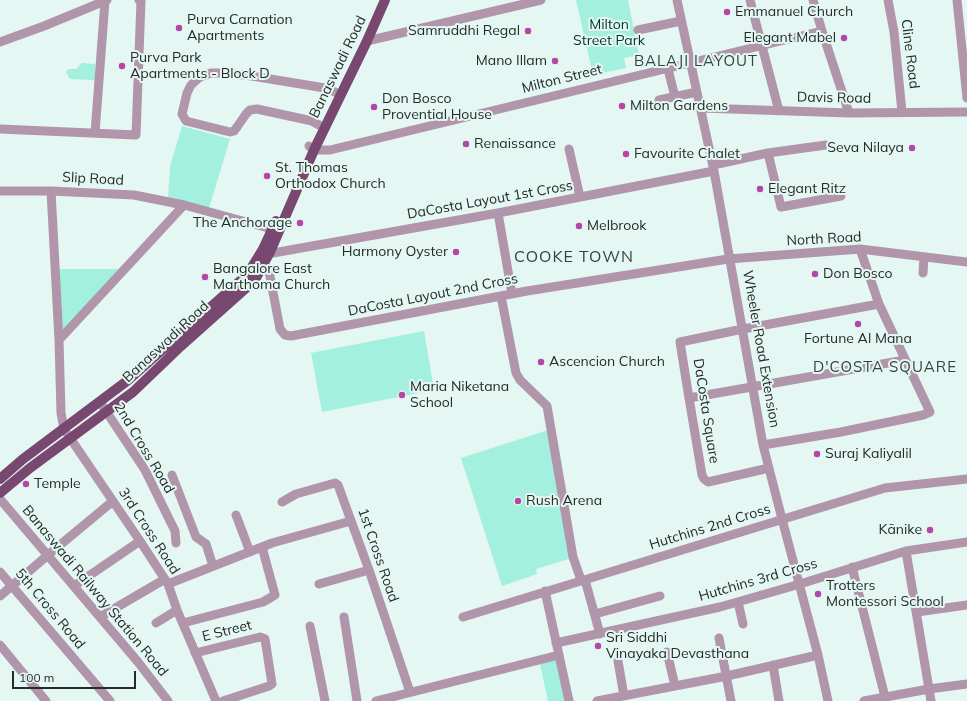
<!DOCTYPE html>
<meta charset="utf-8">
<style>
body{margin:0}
#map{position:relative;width:967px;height:701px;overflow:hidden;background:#e4f7f2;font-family:Mulish,sans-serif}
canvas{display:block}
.scale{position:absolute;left:12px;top:671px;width:124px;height:18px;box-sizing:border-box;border:2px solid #242b29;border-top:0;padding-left:5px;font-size:12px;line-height:14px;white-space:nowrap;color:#242b29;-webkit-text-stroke:3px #e4f7f2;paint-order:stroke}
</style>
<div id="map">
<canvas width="967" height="701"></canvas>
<div class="scale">100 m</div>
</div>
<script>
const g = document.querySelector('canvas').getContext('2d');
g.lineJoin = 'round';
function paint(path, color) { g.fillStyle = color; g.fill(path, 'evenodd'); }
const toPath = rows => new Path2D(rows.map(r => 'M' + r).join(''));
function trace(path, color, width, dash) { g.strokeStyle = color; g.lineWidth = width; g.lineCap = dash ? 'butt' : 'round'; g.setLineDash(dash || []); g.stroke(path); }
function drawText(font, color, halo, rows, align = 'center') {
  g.font = font + ' Mulish,sans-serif'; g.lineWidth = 4; g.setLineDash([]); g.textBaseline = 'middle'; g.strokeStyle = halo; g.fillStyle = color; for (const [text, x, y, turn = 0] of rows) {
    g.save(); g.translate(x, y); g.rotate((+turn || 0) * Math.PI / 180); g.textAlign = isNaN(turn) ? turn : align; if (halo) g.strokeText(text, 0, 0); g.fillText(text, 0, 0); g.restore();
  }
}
const green = toPath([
 [576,0,628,0,639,55,624,58,626,68,593,75],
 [82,63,95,64,95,80,70,79,66,72,69,69,76,69],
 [182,126,230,139,209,208,168,199,170,166],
 [59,269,119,269,63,331],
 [424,331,434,390,322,412,311,353],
 [548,430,572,558,536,569,537,574,502,586,461,458],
 [556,660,565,701,548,701,540,664]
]);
const minor = toPath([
 [677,0,714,171,763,445,782,519,818,655,828,701],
 [750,0,779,111],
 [813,0,822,31,849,113],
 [888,0,894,32,902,112],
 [957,0,967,98],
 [638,30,681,21],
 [367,41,541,0],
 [0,42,44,26,107,0],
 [668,69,675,97],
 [659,100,697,92],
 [701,108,849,113,967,112],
 [319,125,312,121,257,109,250,110,246,114,237,127,234,131,230,132,186,121,182,114,187,93,191,85,200,77,211,73,225,73,252,76,325,88,335,92],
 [0,129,136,135,141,1,139,0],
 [95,133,105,1],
 [309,146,314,150,330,150,822,31],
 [569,149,580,197],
 [768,153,826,145],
 [713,165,768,153,781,207,841,196],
 [0,191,51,191,134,195,184,205],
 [51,191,59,340,61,413,64,429,140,541,168,584,177,610,216,701],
 [498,213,512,294],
 [270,252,273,253,498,213,714,171],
 [258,262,269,271,280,329,285,335,291,336,527,291,728,259,860,249,967,262],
 [923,273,924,257],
 [501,296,516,373,520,380,547,406,573,557,581,580],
 [59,340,184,205,272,229,279,231],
 [689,398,905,360],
 [100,402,145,470,175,531,176,543],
 [763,445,841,432,923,415,930,412,879,304,860,249],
 [769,468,708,482,704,479,702,475,689,398,680,342,743,329,879,304],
 [172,475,196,537,206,544,213,566],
 [0,499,138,662,168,701],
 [282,502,296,494,335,483,338,485,369,570,410,692],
 [236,515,250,552],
 [906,551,931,701],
 [852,567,885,697],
 [0,572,110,701],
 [585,580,600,634],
 [168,584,272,543,351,521],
 [319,584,369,570],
 [74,586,140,541],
 [545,591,569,701],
 [0,596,48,555,113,501],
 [738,602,743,624],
 [917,612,967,605],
 [595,614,660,596],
 [100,617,165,579],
 [344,617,357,701],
 [463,617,885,488,967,479],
 [156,623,177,610],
 [183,623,263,602,275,595,262,547],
 [310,626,325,701],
 [719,638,731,701],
 [556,643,720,607,800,584,906,551,967,542],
 [0,645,46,701],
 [667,652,675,686],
 [195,653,260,637,265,639,272,684,269,686,223,701],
 [618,661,624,696],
 [773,665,779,701],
 [376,701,559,655],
 [597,701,727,676,818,655],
 [864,701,929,689,967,684]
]);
const major = toPath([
 [0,479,23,459,127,381,247,275,263,249,276,221],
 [0,493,30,468,133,392,181,346,255,280,270,252,314,150,367,41,385,0]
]);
const markers = [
 [727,12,4,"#b446a5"],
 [179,28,4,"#b446a5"],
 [528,31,4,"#b446a5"],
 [844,38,4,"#b446a5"],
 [555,61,4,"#b446a5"],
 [122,66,4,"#b446a5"],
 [622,106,4,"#b446a5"],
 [374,107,4,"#b446a5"],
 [466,144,4,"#b446a5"],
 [912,148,4,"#b446a5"],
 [626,154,4,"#b446a5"],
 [267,176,4,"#b446a5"],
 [760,189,4,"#b446a5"],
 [300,223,4,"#b446a5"],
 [579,226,4,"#b446a5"],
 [456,252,4,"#b446a5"],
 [815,274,4,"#b446a5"],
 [205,277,4,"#b446a5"],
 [858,324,4,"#b446a5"],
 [541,362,4,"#b446a5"],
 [402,395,4,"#b446a5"],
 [817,454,4,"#b446a5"],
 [26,484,4,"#b446a5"],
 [518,501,4,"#b446a5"],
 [930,530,4,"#b446a5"],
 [818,594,4,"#b446a5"],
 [598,646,4,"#b446a5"]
];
const poiNames = [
 ["Emmanuel Church",735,12],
 ["Purva Carnation",187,20],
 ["Apartments",187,36],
 ["Samruddhi Regal",520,31,"right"],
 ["Elegant Mabel",836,38,"right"],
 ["Purva Park",130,58],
 ["Apartments - Block D",130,74],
 ["Mano Illam",547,61,"right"],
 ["Don Bosco",382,99],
 ["Provential House",382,115],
 ["Milton Gardens",630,106],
 ["Renaissance",474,144],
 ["Seva Nilaya",904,148,"right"],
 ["Favourite Chalet",634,154],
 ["St. Thomas",275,168],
 ["Orthodox Church",275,184],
 ["Elegant Ritz",768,189],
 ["The Anchorage",292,223,"right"],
 ["Melbrook",587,226],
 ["Harmony Oyster",448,252,"right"],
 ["Bangalore East",213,269],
 ["Marthoma Church",213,285],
 ["Don Bosco",823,274],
 ["Fortune Al Mana",858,339,"center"],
 ["Ascencion Church",549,362],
 ["Maria Niketana",410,387],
 ["School",410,403],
 ["Suraj Kaliyalil",825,454],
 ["Temple",34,484],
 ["Rush Arena",526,501],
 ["Kānike",922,530,"right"],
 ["Trotters",826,586],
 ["Montessori School",826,602],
 ["Sri Siddhi",606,638],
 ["Vinayaka Devasthana",606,654]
];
const parkNames = [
 ["Milton",609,25],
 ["Street Park",609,41]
];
const streetNames = [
 ["Cline Road",910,54,83],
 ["Banaswadi Road",338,67,-64],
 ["Milton Street",562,79,-14],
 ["Davis Road",834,98,1],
 ["Slip Road",93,179,3],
 ["DaCosta Layout 1st Cross",490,200,-10],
 ["North Road",824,239,-3],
 ["DaCosta Layout 2nd Cross",433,295,-11],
 ["Banaswadi Road",166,342,-43],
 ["Wheeler Road Extension",761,349,80],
 ["DaCosta Square",706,411,81],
 ["2nd Cross Road",144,448,59],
 ["Hutchins 2nd Cross",710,527,-17],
 ["3rd Cross Road",149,531,57],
 ["1st Cross Road",378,555,71],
 ["Hutchins 3rd Cross",758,580,-16],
 ["Banaswadi Railway Station Road",95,591,50],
 ["5th Cross Road",50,609,50],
 ["E Street",227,631,-14]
];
const neighbourhoodNames = [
 ["BALAJI LAYOUT",696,61],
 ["D'COSTA SQUARE",885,367]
];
const quarterNames = [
 ["COOKE TOWN",574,257]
];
paint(green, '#a2f0dd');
trace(minor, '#b195ab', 9);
trace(major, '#794870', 10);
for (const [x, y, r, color] of markers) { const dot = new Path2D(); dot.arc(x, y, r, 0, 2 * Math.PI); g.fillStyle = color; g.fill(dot); trace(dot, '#e4f7f2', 1.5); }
drawText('14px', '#242b29', '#e4f7f2', poiNames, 'left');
drawText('14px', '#01342b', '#e4f7f2', parkNames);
drawText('14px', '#242b29', '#e4f7f2', streetNames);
g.letterSpacing = '1px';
drawText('15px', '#33433f', '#e4f7f2', neighbourhoodNames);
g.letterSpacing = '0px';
g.letterSpacing = '1px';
drawText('16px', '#33433f', '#e4f7f2', quarterNames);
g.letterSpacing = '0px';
</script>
